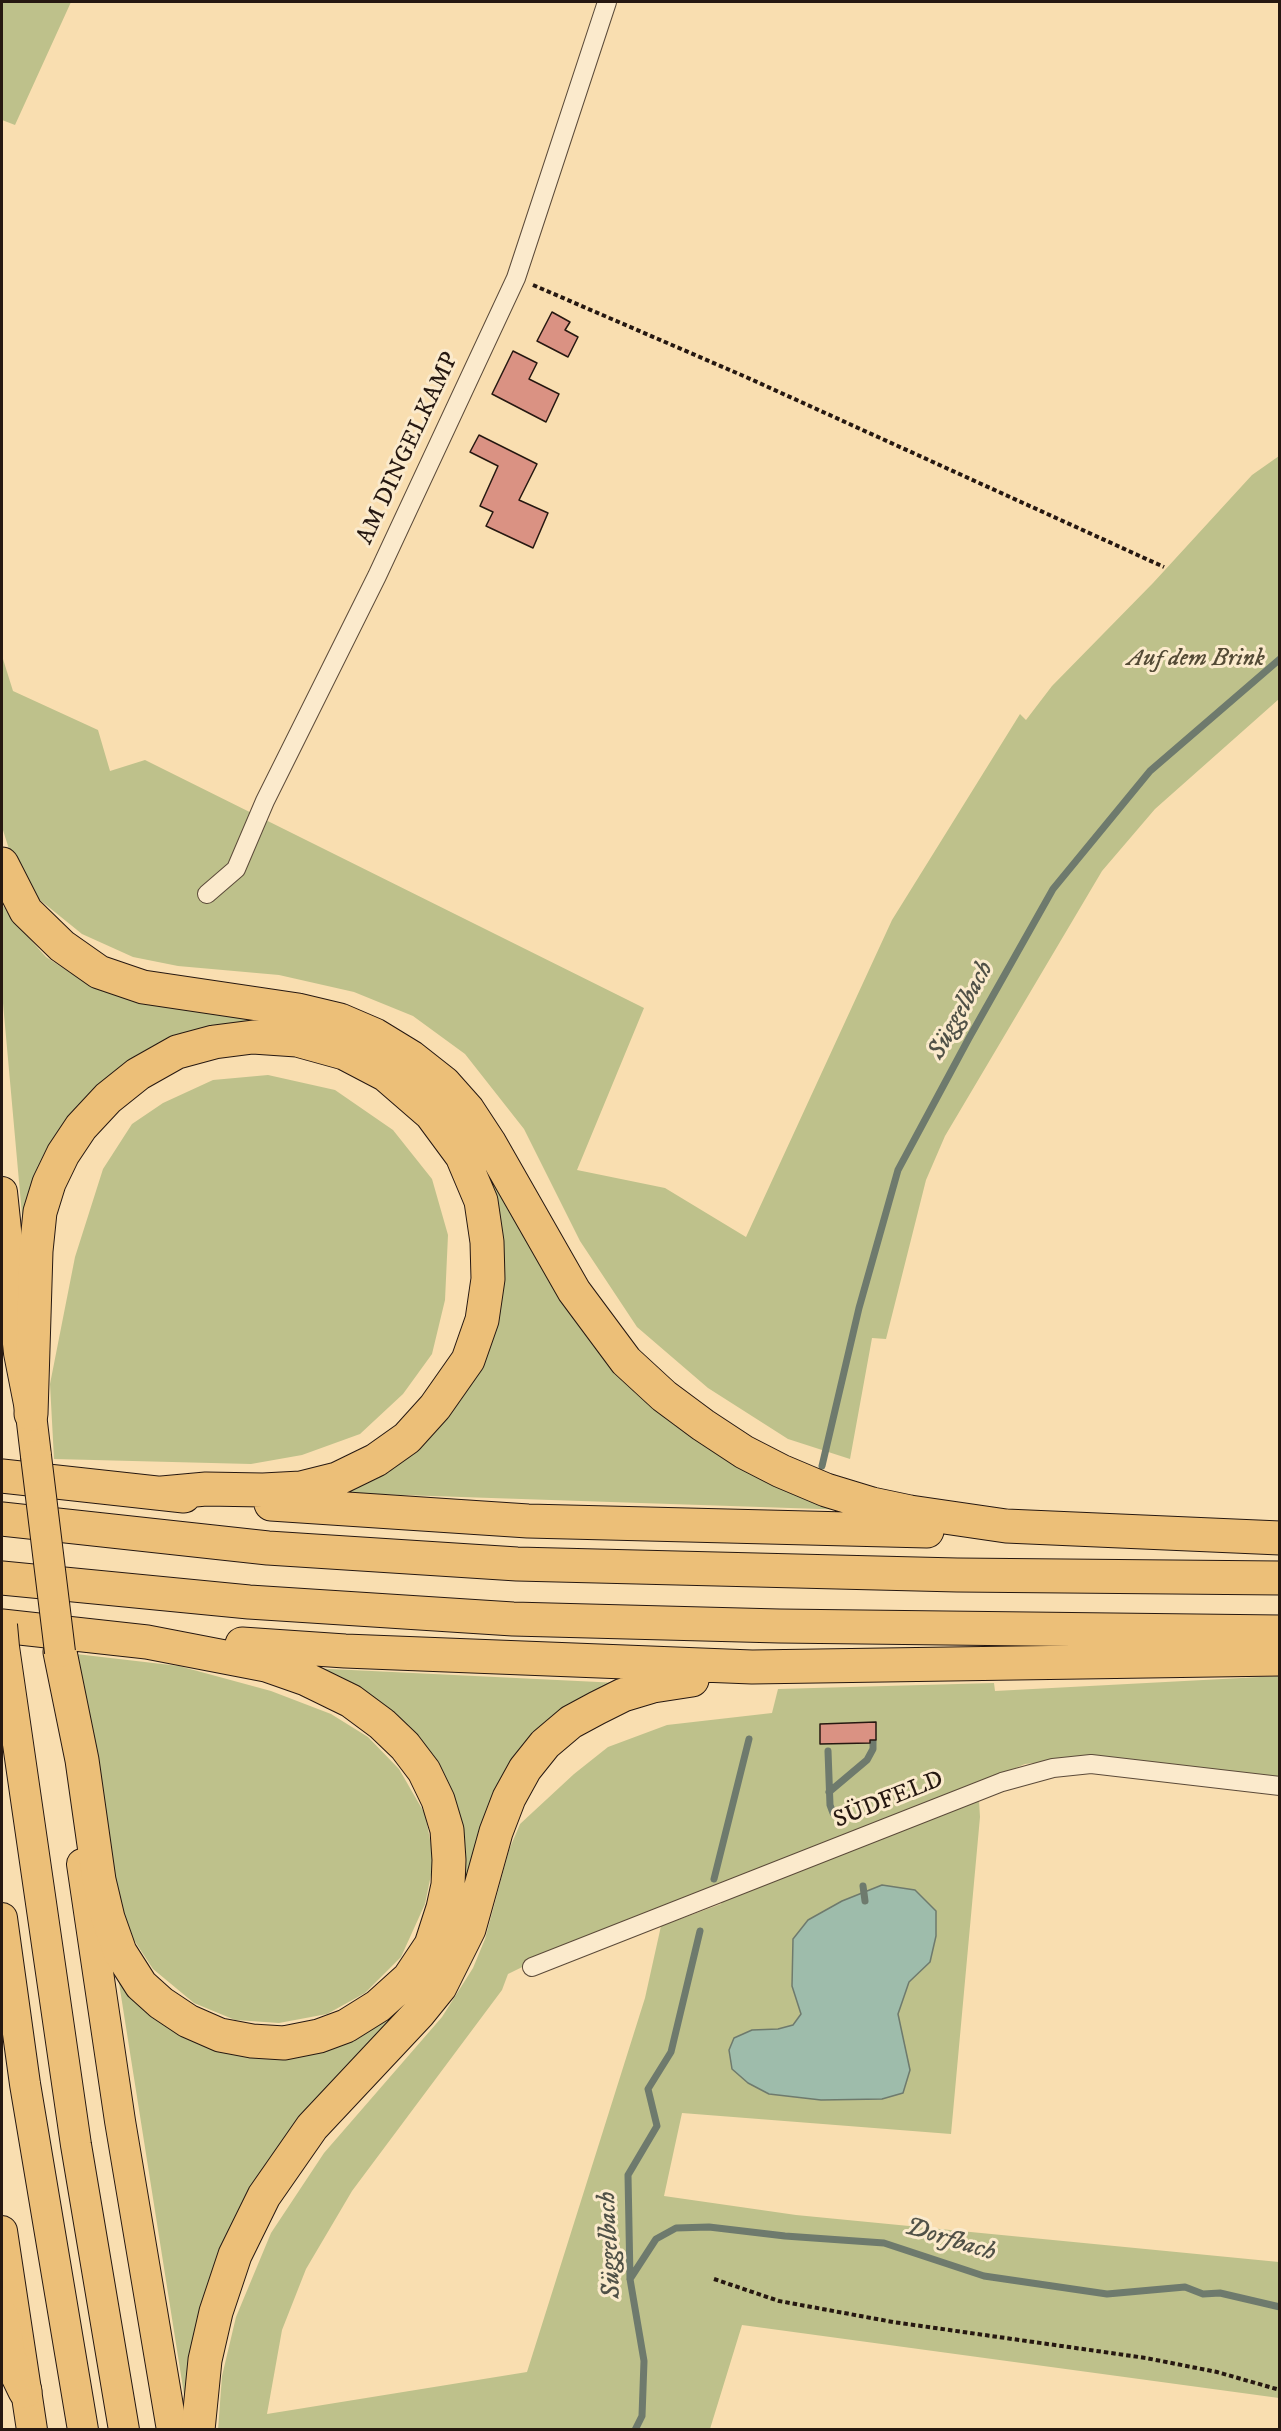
<!DOCTYPE html>
<meta charset="utf-8">
<style>
body{margin:0}
#map{position:relative;width:1281px;height:2431px;overflow:hidden;background:#f9deb0;font-family:"IM FELL DW Pica",serif}
canvas{display:block}
.frame{position:absolute;inset:0;border:3px solid #261811;pointer-events:none}
</style>
<div id="map">
<canvas width="1281" height="2431"></canvas>
<div class="frame"></div>
</div>
<script>
const g = document.querySelector('canvas').getContext('2d');
g.lineJoin = 'round';
function paint(path, color) { g.fillStyle = color; g.fill(path, 'evenodd'); }
const toPath = rows => new Path2D(rows.map(r => 'M' + r).join(''));
function trace(path, color, width, dash) { g.strokeStyle = color; g.lineWidth = width; g.lineCap = dash ? 'butt' : 'round'; g.setLineDash(dash || []); g.stroke(path); }
function drawText(font, color, halo, rows, align = 'center') {
  g.font = font + ' "IM FELL DW Pica",serif'; g.lineWidth = 6; g.setLineDash([]); g.textBaseline = 'middle'; g.strokeStyle = halo; g.fillStyle = color; for (const [text, x, y, turn = 0] of rows) {
    g.save(); g.translate(x, y); g.rotate((+turn || 0) * Math.PI / 180); g.textAlign = isNaN(turn) ? turn : align; if (halo) g.strokeText(text, 0, 0); g.fillText(text, 0, 0); g.restore();
  }
}
const green = toPath([
 [2,2,71,2,15,125,2,120],
 [1279,456,1279,699,1155,809,1102,871,945,1136,926,1180,886,1339,872,1338,850,1459,788,1439,708,1388,637,1327,580,1241,524,1129,465,1054,413,1016,354,992,279,975,178,966,133,957,82,934,35,896,14,865,2,827,2,647,3,659,13,691,98,730,110,771,145,760,644,1008,577,1170,665,1188,746,1237,892,920,1020,714,1026,720,1052,686,1153,583,1252,475],
 [2,904,11,918,46,957,86,983,139,1002,191,1010,294,1021,341,1033,381,1051,417,1075,446,1103,472,1138,567,1310,615,1369,669,1417,721,1452,781,1485,850,1510,342,1493,382,1474,420,1446,461,1400,485,1352,497,1297,498,1235,486,1183,466,1142,442,1109,413,1080,378,1057,338,1039,293,1028,246,1026,199,1033,158,1048,127,1065,88,1099,57,1139,37,1184,27,1215,22,1215,2,992],
 [268,1075,335,1090,393,1130,432,1179,448,1235,445,1300,432,1354,403,1394,360,1434,302,1455,251,1464,54,1459,50,1384,75,1257,103,1169,132,1124,163,1103,213,1080],
 [76,1654,179,1666,271,1691,331,1714,368,1737,399,1769,425,1814,434,1860,425,1904,401,1957,365,1993,327,2014,279,2023,235,2020,194,2003,153,1969,128,1931,106,1868],
 [310,1668,619,1683,569,1711,438,1969,285,2147,186,2407,119,1983,122,1983,279,2055,316,2054,354,2040,414,1995,451,1792],
 [1279,1676,1279,1777,1087,1758,1025,1764,978,1784,980,1817,951,2134,682,2113,664,2196,796,2215,1279,2262,1279,2398,742,2325,710,2429,218,2430,222,2376,236,2317,271,2233,324,2153,442,2017,473,1968,485,1939,509,1850,520,1824,574,1774,608,1747,667,1725,772,1713,778,1689,994,1683,995,1691],
 [882,1885,930,1962,909,1982,898,2014,902,2038,882,2099,821,2100,769,2094,752,2030,778,2029,793,2025,801,2014,792,1986,793,1939,808,1920,842,1901],
 [725,1890,721,1904,661,1926,645,1998,527,2372,267,2414,282,2330,306,2269,352,2191,502,1990,508,1974,555,1951]
]);
const water = toPath([
 [882,1885,915,1890,936,1911,936,1936,930,1962,909,1982,898,2014,910,2070,903,2093,882,2099,821,2100,769,2094,748,2083,732,2069,729,2050,734,2038,752,2030,778,2029,793,2025,801,2014,792,1986,793,1939,808,1920,842,1901,882,1885]
]);
const stream = toPath([
 [822,1466,859,1308,898,1170,969,1038,1053,889,1150,771,1280,659],
 [828,1751,830,1805,833,1813],
 [829,1792,867,1760,873,1749,873,1740],
 [714,1879,749,1739],
 [863,1886,865,1901],
 [630,2279,656,2239,676,2228,709,2227,785,2236,884,2243,984,2276,1107,2294,1185,2287,1203,2294,1220,2293,1280,2307],
 [635,2430,642,2416,644,2361,630,2279,628,2175,657,2126,648,2089,671,2052,700,1931]
]);
const building = toPath([
 [552,312,570,322,565,330,578,337,568,357,537,341,552,312],
 [513,351,537,363,529,379,559,394,546,422,492,394,513,351],
 [479,435,537,464,519,500,548,513,533,548,486,526,493,512,480,506,498,466,470,452,479,435],
 [876,1722,876,1740,870,1740,870,1743,820,1744,820,1724,876,1722]
]);
const path = toPath([
 [533,285,746,377,1164,567],
 [714,2279,779,2301,893,2322,1146,2358,1217,2372,1280,2390]
]);
const minor = toPath([
 [207,894,236,869,265,801,377,576,516,278,607,2],
 [532,1967,1002,1782,1053,1768,1091,1764,1280,1786]
]);
const trunk = toPath([
 [2,1192,19,1353,31,1414,36,1456],
 [4,1647,76,2145,124,2430],
 [82,1864,120,2121,172,2430],
 [2,1918,25,2084,83,2430],
 [2,2231,32,2430]
]);
const motorway = toPath([
 [2,864,26,911,62,946,99,972,143,987,298,1010,340,1020,375,1035,411,1057,444,1083,468,1110,489,1142,574,1291,626,1361,664,1396,703,1425,744,1452,781,1471,826,1490,872,1504,910,1512,1006,1526,1280,1538],
 [31,1414,36,1251,40,1212,49,1183,63,1154,81,1127,108,1098,138,1074,177,1052,214,1042,253,1037,297,1040,344,1053,386,1075,431,1114,462,1156,481,1201,487,1242,488,1279,482,1320,468,1360,435,1407,407,1438,376,1460,337,1479,301,1488,263,1490,206,1489,162,1493],
 [2,1476,184,1496],
 [271,1504,528,1521,927,1531],
 [2,1519,268,1548,517,1564,957,1575,1280,1578],
 [2,1578,249,1602,513,1619,779,1626,1280,1632],
 [2,1626,147,1642,266,1665,306,1679,351,1701,382,1724,405,1746,424,1771,438,1800,447,1830,449,1860,448,1885,443,1908,431,1945,409,1978,378,2006,346,2026,319,2036,284,2043,252,2041,220,2035,188,2021,161,2003,141,1985,120,1952,108,1918,99,1880,82,1760,60,1652],
 [242,1644,345,1651,752,1667,1280,1659],
 [2,2317,9,2358,25,2391],
 [198,2430,205,2360,216,2312,235,2255,264,2196,312,2127,419,2013,440,1987,469,1929,496,1832,509,1798,525,1769,545,1744,571,1722,597,1708,623,1695,653,1686,692,1680]
]);
const trunkBridge = toPath([
 [36,1456,60,1652],
 [2,1625,4,1647]
]);
const streetNames = [
 ["AM DINGELKAMP",409,449,-65],
 ["SÜDFELD",889,1801,-22]
];
const parkNames = [
 ["Auf dem Brink",1196,660]
];
const waterNames = [
 ["Süggelbach",962,1011,-61],
 ["Dorfbach",950,2241,17],
 ["Süggelbach",611,2245,-93]
];
paint(green, '#bec18b');
paint(water, '#9ebcab');
trace(water, '#6e7a6d', 1.5);
trace(stream, '#6e7a6d', 7);
paint(building, '#da9283');
trace(building, '#261811', 1.5);
trace(minor, '#5b4a39', 20);
trace(trunk, '#261811', 32);
trace(motorway, '#261811', 35);
trace(path, '#261811', 4, [4.5, 3]);
trace(minor, '#fbeacc', 18);
trace(trunk, '#ecbf78', 30);
trace(motorway, '#ecbf78', 33);
trace(trunkBridge, '#261811', 32, []);
trace(trunkBridge, '#ecbf78', 30);
drawText('24px', '#261811', '#fbeacc', streetNames);
drawText('italic 24px', '#544b36', '#fbeacc', parkNames);
drawText('italic 26px', '#505147', '#fbeacc', waterNames);
</script>
